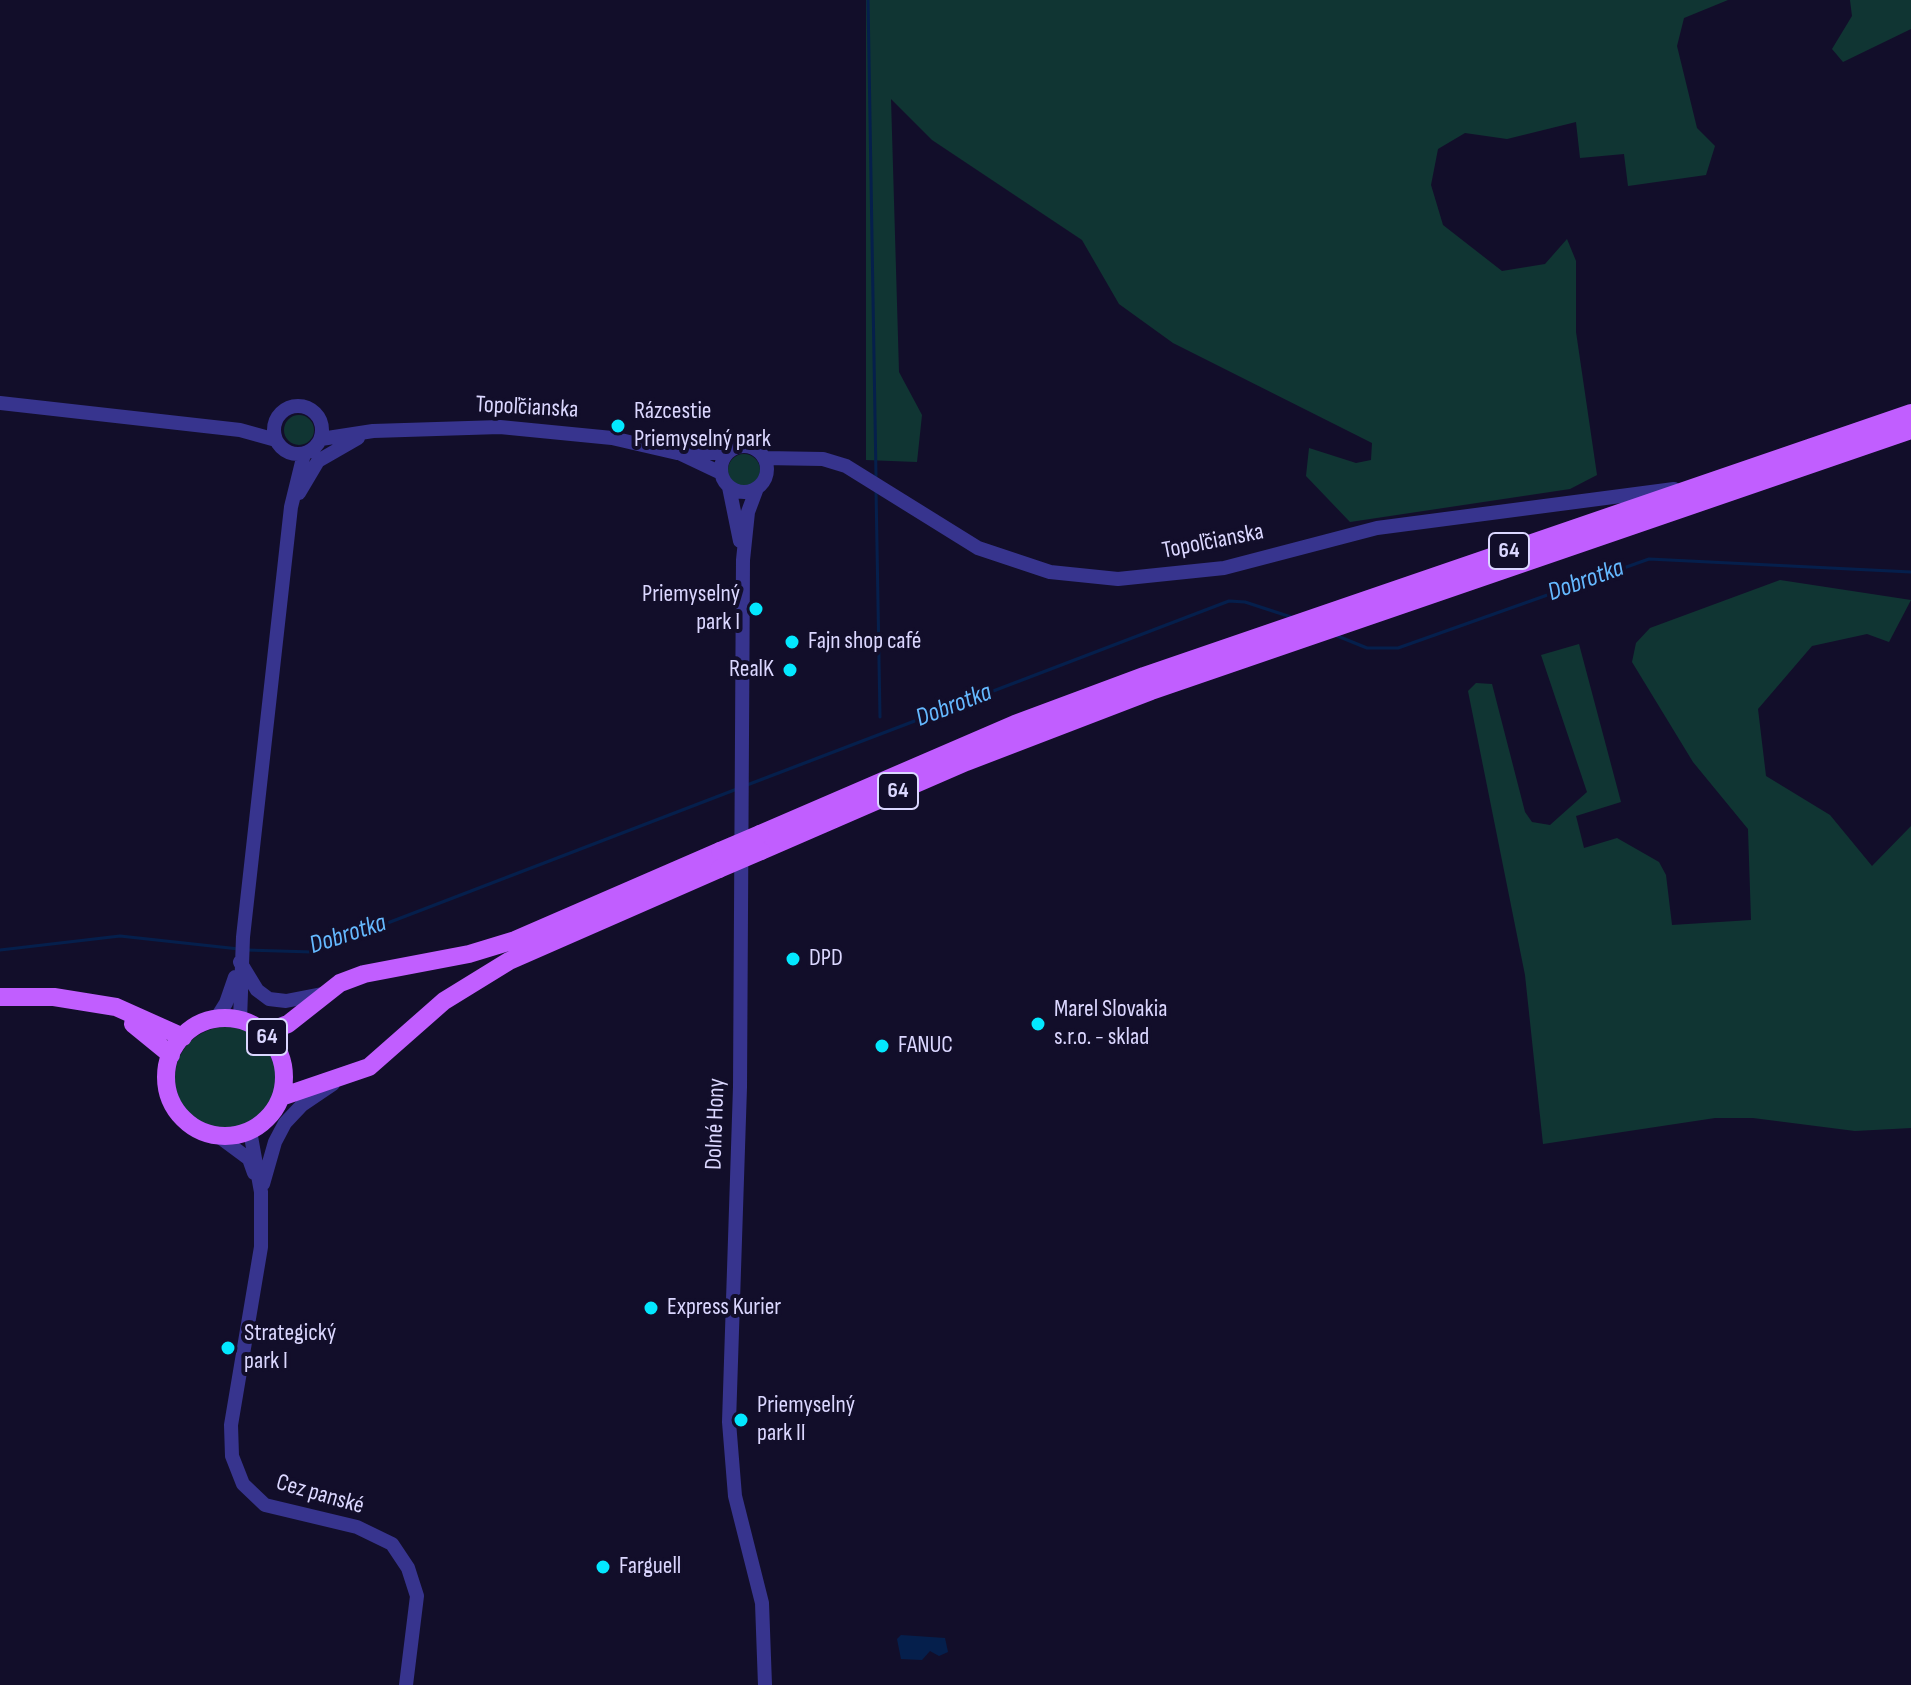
<!DOCTYPE html>
<meta charset="utf-8">
<style>
body{margin:0}
canvas{display:block;background:#120e2a}
</style>
<canvas width="1911" height="1685"></canvas>
<script>
const g = document.querySelector('canvas').getContext('2d');
g.lineJoin = 'round';
function paint(path, color) { g.fillStyle = color; g.fill(path, 'evenodd'); }
const toPath = rows => new Path2D(rows.map(r => 'M' + r).join(''));
function trace(path, color, width, dash) { g.strokeStyle = color; g.lineWidth = width; g.lineCap = dash ? 'butt' : 'round'; g.setLineDash(dash || []); g.stroke(path); }
function drawText(font, color, halo, rows, align = 'center') {
  g.font = font + ' "Sofia Sans Condensed",sans-serif'; g.lineWidth = 8; g.setLineDash([]); g.textBaseline = 'middle'; g.strokeStyle = halo; g.fillStyle = color; for (const [text, x, y, turn = 0] of rows) {
    g.save(); g.translate(x, y); g.rotate((+turn || 0) * Math.PI / 180); g.textAlign = isNaN(turn) ? turn : align; if (halo) g.strokeText(text, 0, 0); g.fillText(text, 0, 0); g.restore();
  }
}
const green = toPath([
 [866,0,1728,0,1684,18,1677,46,1697,128,1715,146,1706,175,1628,186,1624,154,1580,158,1576,122,1507,139,1465,133,1438,149,1431,185,1443,225,1502,271,1545,264,1567,239,1576,261,1576,332,1597,475,1570,489,1350,522,1306,476,1309,448,1356,463,1371,460,1372,443,1173,343,1119,304,1082,240,932,140,891,99,899,372,922,415,917,462,866,460],
 [1850,0,1911,0,1911,29,1843,62,1832,49,1852,16],
 '284 430a15 15 0 1 1 30 0a15 15 0 1 1-30 0Z',
 '728 470a16 16 0 1 1 32 0a16 16 0 1 1-32 0Z',
 [1780,580,1911,600,1889,642,1867,634,1812,646,1758,709,1766,776,1830,815,1872,866,1911,826,1911,1128,1855,1131,1753,1118,1715,1118,1543,1144,1525,975,1468,691,1476,683,1492,684,1525,812,1532,822,1550,825,1587,792,1541,655,1579,644,1621,802,1576,816,1584,848,1617,838,1659,862,1666,875,1672,925,1751,920,1748,829,1693,762,1632,662,1636,643,1650,628],
 '175 1078a51 51 0 1 1 102 0a51 51 0 1 1-102 0Z'
]);
const water = toPath([
 [901,1635,945,1638,948,1652,939,1656,930,1651,922,1660,901,1659,897,1639]
]);
const stream = toPath([
 [868,0,876,476],
 [876,489,880,717],
 [1335,635,1367,648,1398,648,1649,559,1911,572],
 [747,785,1229,601,1245,602,1291,617],
 [0,950,120,936,239,949],
 [246,950,312,952,737,789]
]);
const minor = toPath([
 [0,403,240,430,276,440],
 '274 430a24 24 0 1 1 48 0a24 24 0 1 1-48 0Z',
 [321,439,373,431,500,427,612,438,677,453,727,453],
 '721 469a23 23 0 1 1 46 0a23 23 0 1 1-46 0Z',
 [681,454,721,473],
 [764,458,823,459,846,466,978,548,1050,572,1118,579,1224,568,1377,528,1674,489],
 [729,487,740,541],
 [757,488,748,512,743,560,740,1087,729,1422,735,1496,762,1603,765,1685],
 [299,493,318,461,358,438],
 [240,962,257,990,269,999,286,1001,322,994],
 [216,1019,226,1003,235,977],
 [240,1020,243,937,291,507,304,454],
 [250,1131,261,1192,261,1247,231,1425,232,1456,243,1484,265,1505,357,1527,392,1544,408,1568,417,1596,406,1685],
 [218,1136,249,1159,254,1173],
 [263,1184,275,1142,285,1123,302,1105,333,1084]
]);
const major = toPath([
 [760,834,1015,724,1144,676,1911,413],
 [761,851,966,762,1151,691,1911,430],
 [0,997,54,997,116,1007,183,1037],
 '166 1077a59 59 0 1 1 118 0a59 59 0 1 1-118 0Z',
 [133,1024,171,1055],
 [264,1033,288,1024,340,983,364,974,469,954,515,940,720,851],
 [281,1097,369,1067,444,1001,509,961,719,869]
]);
const majorBridge = toPath([
 [720,851,760,834],
 [719,869,761,851]
]);
const markers = [
 [618,426,8,"#03e8ff"],
 [756,609,8,"#03e8ff"],
 [792,642,8,"#03e8ff"],
 [790,670,8,"#03e8ff"],
 [793,959,8,"#03e8ff"],
 [1038,1024,8,"#03e8ff"],
 [882,1046,8,"#03e8ff"],
 [651,1308,8,"#03e8ff"],
 [228,1348,8,"#03e8ff"],
 [741,1420,8,"#03e8ff"],
 [603,1567,8,"#03e8ff"]
];
const shields = [
 [1509,551,40],
 [898,791,40],
 [267,1037,40]
];
const shieldNames = [
 ["64",1509,551],
 ["64",898,791],
 ["64",267,1037]
];
const streetNames = [
 ["Topoľčianska",527,408,3],
 ["Topoľčianska",1213,542,-11],
 ["Dolné Hony",716,1124,-88],
 ["Cez panské",320,1495,16]
];
const poiNames = [
 ["Rázcestie",634,412],
 ["Priemyselný park",634,440],
 ["Priemyselný",740,595,"right"],
 ["park I",740,623,"right"],
 ["Fajn shop café",808,642],
 ["RealK",774,670,"right"],
 ["DPD",809,959],
 ["Marel Slovakia",1054,1010],
 ["s.r.o. - sklad",1054,1038],
 ["FANUC",898,1046],
 ["Express Kurier",667,1308],
 ["Strategický",244,1334],
 ["park I",244,1362],
 ["Priemyselný",757,1406],
 ["park II",757,1434],
 ["Farguell",619,1567]
];
const waterNames = [
 ["Dobrotka",1586,581,-20],
 ["Dobrotka",954,706,-21],
 ["Dobrotka",348,935,-18]
];
paint(green, '#103533');
paint(water, '#051f4c');
trace(stream, '#051f4c', 3);
trace(minor, '#37348e', 14);
trace(major, '#c15eff', 18);
trace(majorBridge, '#c15eff', 18);
for (const [x, y, r, color] of markers) { const dot = new Path2D(); dot.arc(x, y, r, 0, 2 * Math.PI); g.fillStyle = color; g.fill(dot); trace(dot, '#120e2a', 3); }
for (const [x, y, w] of shields) { const box = new Path2D(); box.roundRect(x - w / 2, y - 18, w, 36, 6); g.fillStyle = '#120e2a'; g.fill(box); trace(box, '#dbd7ff', 2); }
drawText('bold 22px', '#dbd7ff', null, shieldNames);
drawText('24px', '#dbd7ff', '#120e2a', streetNames);
drawText('24px', '#dbd7ff', '#120e2a', poiNames, 'left');
drawText('italic 26px', '#65b9ff', '#120e2a', waterNames);
</script>
